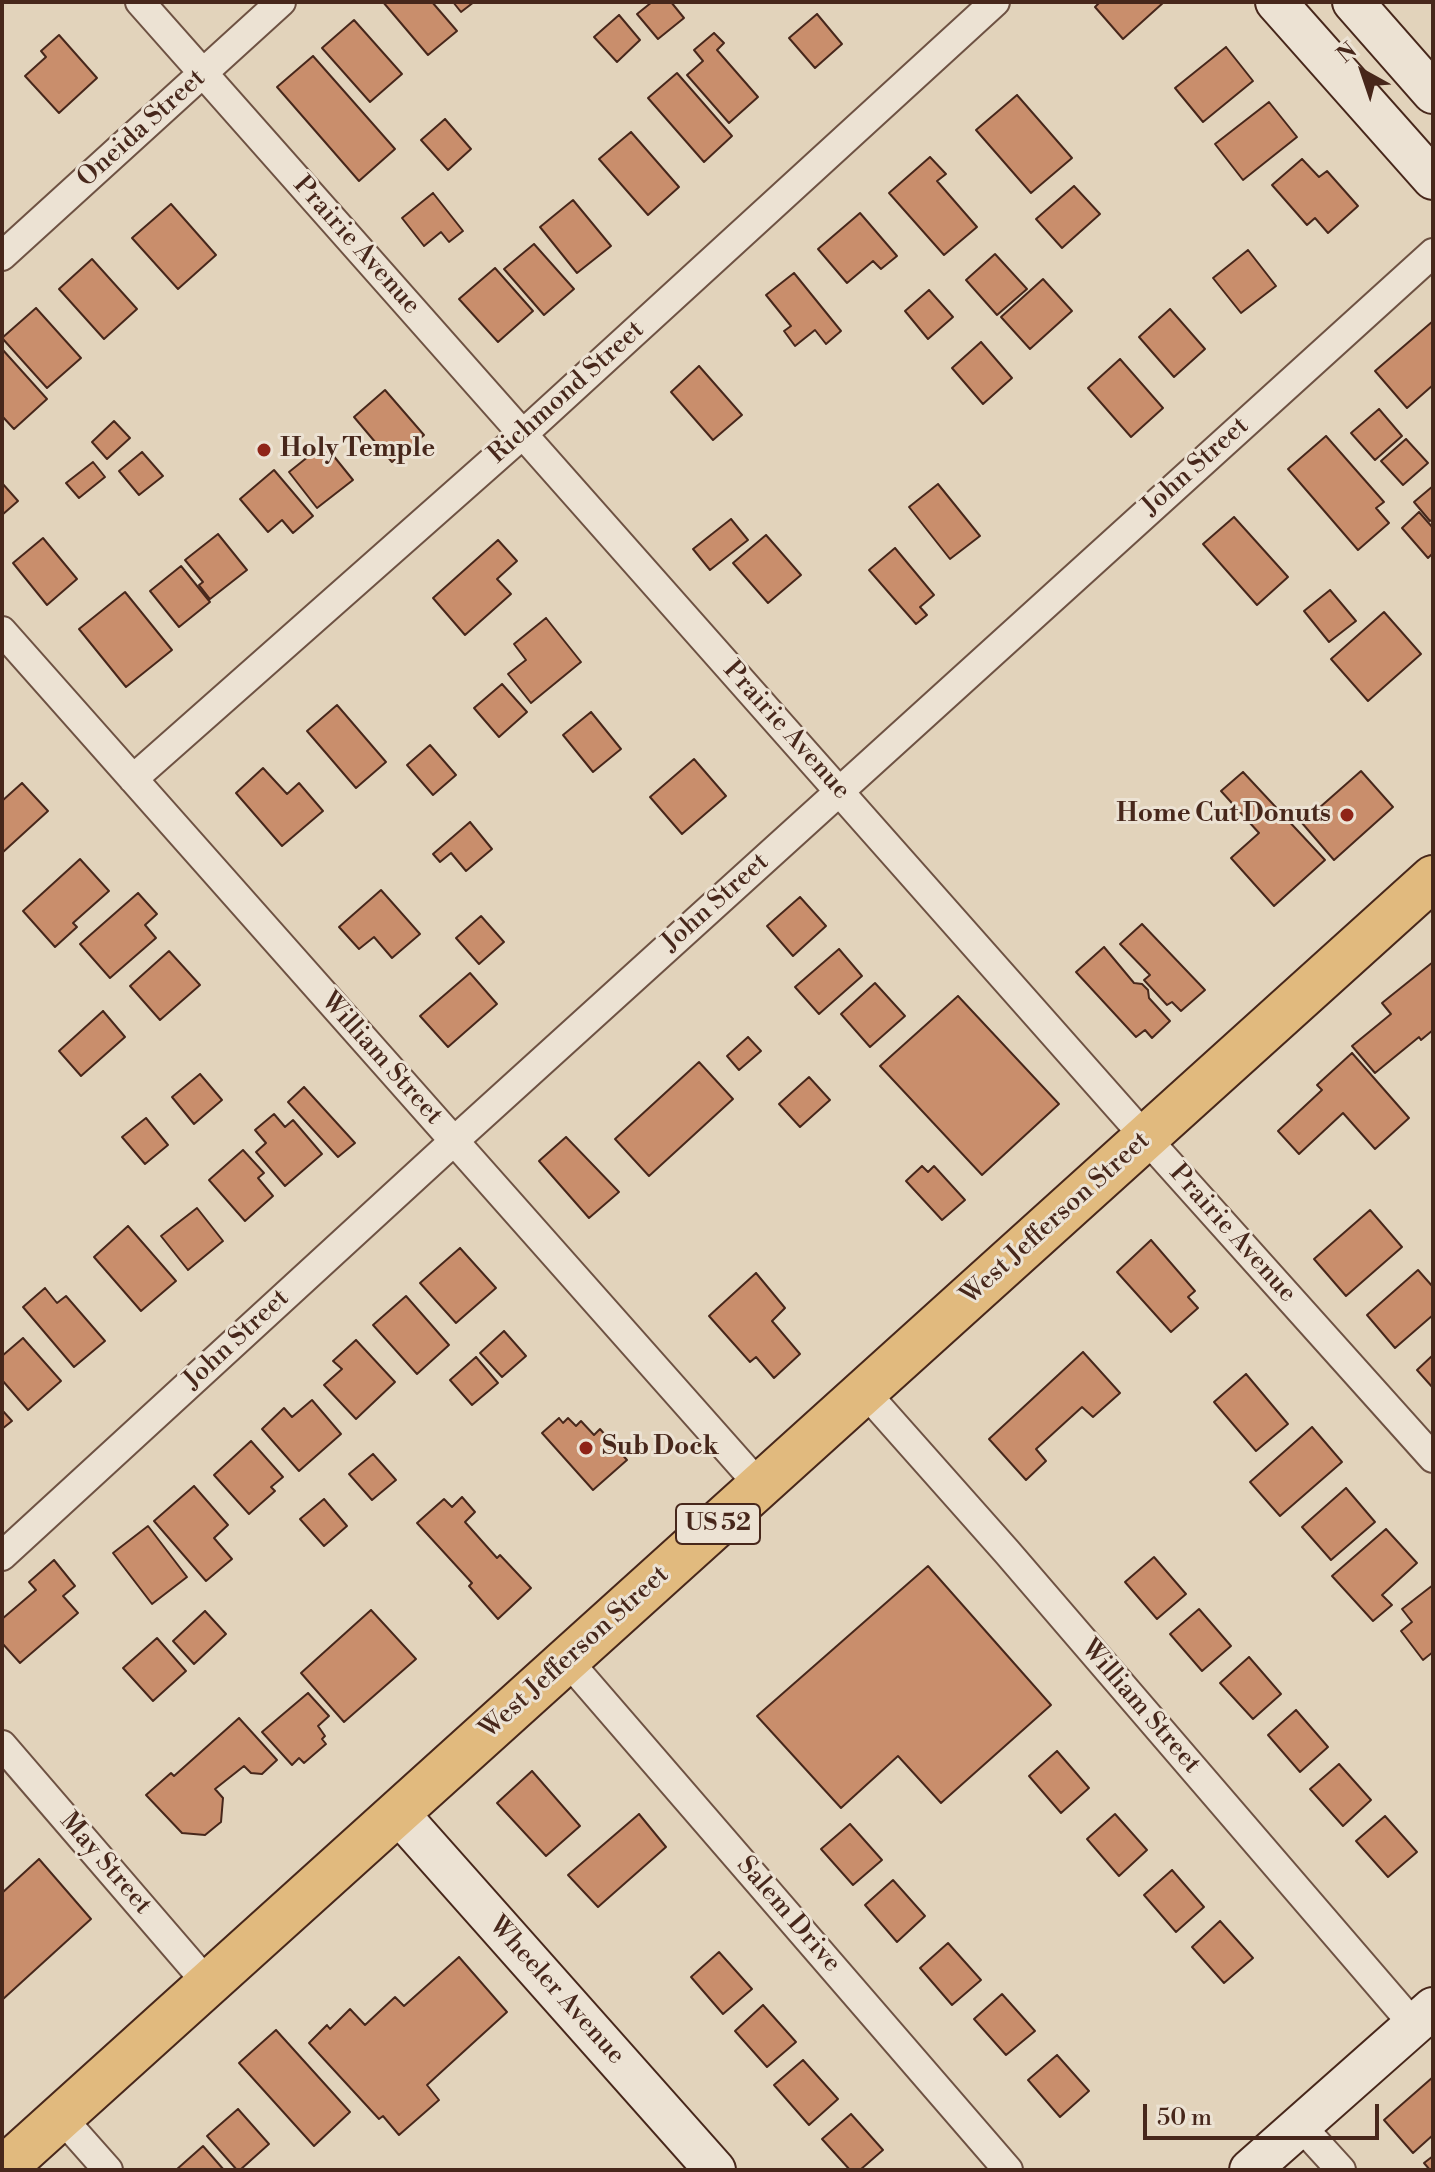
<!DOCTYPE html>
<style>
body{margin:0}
#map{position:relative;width:1435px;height:2172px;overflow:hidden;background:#e2d3bb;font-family:"Libre Bodoni",serif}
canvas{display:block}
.frame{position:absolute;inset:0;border:4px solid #47271b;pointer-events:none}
.north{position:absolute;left:1323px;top:32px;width:80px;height:80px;-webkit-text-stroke:6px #ece2d3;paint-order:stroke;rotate:320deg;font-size:22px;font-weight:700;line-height:32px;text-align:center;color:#47271b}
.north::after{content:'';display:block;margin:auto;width:28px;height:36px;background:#47271b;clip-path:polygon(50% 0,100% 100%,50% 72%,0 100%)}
.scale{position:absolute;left:1143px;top:2104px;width:236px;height:36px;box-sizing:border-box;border:4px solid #47271b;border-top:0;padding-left:10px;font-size:24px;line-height:28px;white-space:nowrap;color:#47271b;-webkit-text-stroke:6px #ece2d3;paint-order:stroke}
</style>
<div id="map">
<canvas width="1435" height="2172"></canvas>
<div class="frame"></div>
<div class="north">N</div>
<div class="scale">50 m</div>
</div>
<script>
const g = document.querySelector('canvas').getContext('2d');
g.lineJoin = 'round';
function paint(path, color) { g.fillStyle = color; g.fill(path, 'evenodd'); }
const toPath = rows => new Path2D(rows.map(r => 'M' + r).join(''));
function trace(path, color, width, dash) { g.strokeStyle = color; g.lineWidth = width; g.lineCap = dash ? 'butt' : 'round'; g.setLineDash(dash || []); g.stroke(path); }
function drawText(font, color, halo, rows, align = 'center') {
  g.font = font + ' "Libre Bodoni",serif'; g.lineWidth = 6; g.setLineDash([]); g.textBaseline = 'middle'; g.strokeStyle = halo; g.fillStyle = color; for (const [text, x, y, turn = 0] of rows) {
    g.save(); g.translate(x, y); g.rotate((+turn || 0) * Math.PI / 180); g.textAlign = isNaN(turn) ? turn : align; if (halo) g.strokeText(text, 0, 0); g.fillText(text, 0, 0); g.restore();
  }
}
const building = toPath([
 [383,2,432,2,457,31,428,55,383,2],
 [453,2,474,2,461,12,453,2],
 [652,2,671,2,684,18,658,39,637,14,652,2],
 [1100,2,1164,2,1123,39,1095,7,1100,2],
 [817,14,842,44,815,68,789,38,817,14],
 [619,15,640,40,617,62,594,37,619,15],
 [354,20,402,74,370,102,322,48,354,20],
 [714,33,724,43,717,50,758,97,729,123,687,75,703,61,694,50,714,33],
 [59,35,97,78,59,113,25,76,46,57,41,51,59,35],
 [1226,47,1253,81,1203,122,1175,88,1226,47],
 [313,56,395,149,359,181,277,87,313,56],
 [677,73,732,136,704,162,648,98,677,73],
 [1017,95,1072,158,1031,193,976,130,1017,95],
 [1269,102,1297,137,1243,180,1215,144,1269,102],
 [445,119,471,149,448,170,421,140,445,119],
 [631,132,679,187,648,215,599,159,631,132],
 [930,157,946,174,937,181,977,227,944,255,889,193,930,157],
 [1302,159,1319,177,1327,171,1358,206,1328,233,1315,218,1307,225,1272,185,1302,159],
 [1074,186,1100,214,1062,248,1036,219,1074,186],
 [433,193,463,231,449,242,441,232,424,246,402,218,433,193],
 [573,200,611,246,577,273,540,227,573,200],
 [171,204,216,255,178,289,132,238,171,204],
 [860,213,897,256,881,269,873,261,847,283,818,249,860,213],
 [534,244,574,289,544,315,504,269,534,244],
 [1248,250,1276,286,1241,313,1213,278,1248,250],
 [995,254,1027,289,997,315,966,280,995,254],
 [92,259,137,309,104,339,59,289,92,259],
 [495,268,533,311,498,342,459,299,495,268],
 [794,273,841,331,826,344,815,330,795,346,784,331,791,326,766,295,794,273],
 [1043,279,1072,311,1030,349,1001,317,1043,279],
 [929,290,953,317,928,339,905,311,929,290],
 [36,308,81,358,47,388,2,338,36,308],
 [1170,309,1205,349,1174,377,1139,337,1170,309],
 [1433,321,1433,385,1407,408,1375,371,1433,321],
 [981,342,1012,378,983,404,952,368,981,342],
 [2,349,47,399,14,429,2,416,2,349],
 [1120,359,1163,408,1131,437,1088,388,1120,359],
 [699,366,742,415,713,440,671,392,699,366],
 [385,390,424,435,392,462,354,417,385,390],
 [1379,409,1402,436,1375,460,1351,433,1379,409],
 [114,421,130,438,107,459,92,442,114,421],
 [1326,436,1384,502,1376,508,1389,523,1358,550,1288,469,1326,436],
 [1406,439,1428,463,1403,485,1381,461,1406,439],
 [324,444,353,480,317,508,289,472,324,444],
 [142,452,163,476,139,495,119,471,142,452],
 [93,462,105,477,79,498,66,483,93,462],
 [274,470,313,516,293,533,282,520,268,532,240,499,274,470],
 [2,483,18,501,2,515,2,483],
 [938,484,980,536,950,559,909,507,938,484],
 [1433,486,1433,519,1430,521,1414,502,1433,486],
 [1419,512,1433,528,1433,553,1428,558,1402,528,1419,512],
 [1234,517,1288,577,1257,605,1203,544,1234,517],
 [731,519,748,540,710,570,693,549,731,519],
 [218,534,247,570,210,599,199,585,203,582,185,560,218,534],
 [766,535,801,575,768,603,733,563,766,535],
 [43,538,77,579,47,605,13,563,43,538],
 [498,540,517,561,497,579,511,594,465,635,433,598,498,540],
 [895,548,934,595,920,607,927,615,916,624,869,570,895,548],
 [181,566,210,602,179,627,150,591,181,566],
 [1330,590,1356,621,1329,642,1304,611,1330,590],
 [125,592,172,650,126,687,79,629,125,592],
 [1384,612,1421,654,1368,701,1331,659,1384,612],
 [546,618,581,662,531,703,508,674,526,660,514,644,546,618],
 [502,684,527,712,499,737,474,708,502,684],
 [337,705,386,762,356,788,307,731,337,705],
 [591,712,621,749,593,772,563,735,591,712],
 [430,745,456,775,433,795,407,765,430,745],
 [694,759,726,796,682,834,650,797,694,759],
 [263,768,287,794,299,783,323,811,282,846,236,793,263,768],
 [1361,771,1393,807,1334,860,1302,823,1361,771],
 [1243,772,1325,860,1274,906,1231,858,1259,833,1221,791,1243,772],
 [22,783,48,811,2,853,2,801,22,783],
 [470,822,492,849,466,871,451,853,440,862,433,854,470,822],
 [80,859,109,891,73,923,77,927,55,947,23,911,80,859],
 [381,890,420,934,392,958,374,937,359,949,339,927,381,890],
 [138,893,157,914,145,925,156,938,110,978,80,944,138,893],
 [800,897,826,926,793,956,767,926,800,897],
 [481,916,504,942,479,964,456,938,481,916],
 [1142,924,1205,990,1181,1011,1172,1002,1167,1005,1144,980,1150,975,1120,944,1142,924],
 [1104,947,1134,983,1142,984,1148,990,1149,998,1170,1021,1152,1038,1145,1030,1136,1037,1076,972,1104,947],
 [839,949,862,976,819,1014,795,987,839,949],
 [169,951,200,985,160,1020,130,986,169,951],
 [1433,962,1433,1030,1421,1040,1419,1037,1375,1073,1352,1046,1391,1014,1382,1003,1433,962],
 [470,973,497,1004,448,1047,420,1016,470,973],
 [875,983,905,1016,870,1047,841,1014,875,983],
 [958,996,1059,1104,982,1175,880,1066,958,996],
 [103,1011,125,1037,81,1076,59,1051,103,1011],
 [748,1037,761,1051,739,1070,727,1056,748,1037],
 [1352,1053,1409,1118,1375,1149,1343,1113,1299,1154,1278,1131,1322,1090,1317,1085,1352,1053],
 [699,1062,733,1099,649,1176,615,1139,699,1062],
 [200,1074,222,1100,194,1124,172,1097,200,1074],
 [809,1077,830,1100,800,1127,779,1104,809,1077],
 [304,1087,355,1143,338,1157,288,1102,304,1087],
 [274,1114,285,1127,293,1120,322,1154,285,1186,256,1152,266,1143,255,1130,274,1114],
 [146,1118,168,1145,145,1164,122,1137,146,1118],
 [566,1137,619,1192,589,1218,539,1161,566,1137],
 [243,1150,264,1173,258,1178,273,1196,245,1221,209,1180,243,1150],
 [922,1166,928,1172,934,1166,965,1200,942,1220,906,1181,922,1166],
 [197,1208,223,1241,188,1270,161,1236,197,1208],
 [1370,1210,1402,1247,1346,1296,1314,1259,1370,1210],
 [128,1226,176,1281,141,1311,94,1257,128,1226],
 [1151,1240,1195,1291,1188,1297,1198,1308,1171,1332,1117,1272,1151,1240],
 [460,1248,496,1288,456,1323,420,1283,460,1248],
 [1418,1270,1433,1287,1433,1315,1395,1348,1367,1315,1418,1270],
 [756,1273,785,1308,772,1321,800,1354,774,1378,756,1357,750,1362,709,1316,756,1273],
 [45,1288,57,1303,66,1296,105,1341,74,1367,23,1307,45,1288],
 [406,1296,449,1345,417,1374,373,1325,406,1296],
 [504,1331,526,1356,502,1377,480,1353,504,1331],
 [23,1338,61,1381,28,1410,2,1380,2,1356,23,1338],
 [356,1340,395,1382,356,1419,324,1385,342,1369,333,1361,356,1340],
 [1083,1352,1120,1393,1093,1417,1082,1407,1036,1449,1046,1461,1026,1480,989,1439,1083,1352],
 [1433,1355,1433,1388,1417,1370,1433,1355],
 [476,1357,498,1383,472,1405,450,1380,476,1357],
 [1246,1374,1288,1424,1256,1451,1214,1402,1246,1374],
 [312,1400,341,1434,299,1471,262,1429,284,1408,292,1417,312,1400],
 [2,1410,12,1421,2,1429,2,1410],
 [559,1418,563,1423,568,1418,576,1426,581,1421,594,1435,600,1429,627,1460,593,1490,542,1433,559,1418],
 [1312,1427,1342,1462,1280,1516,1250,1482,1312,1427],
 [251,1441,283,1477,271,1487,275,1491,249,1514,214,1475,251,1441],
 [373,1454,396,1480,372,1500,349,1474,373,1454],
 [194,1486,228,1525,214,1538,232,1559,206,1581,154,1521,194,1486],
 [1346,1488,1375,1522,1331,1560,1302,1527,1346,1488],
 [462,1497,475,1512,465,1522,497,1558,500,1555,531,1588,498,1619,469,1586,472,1583,417,1523,444,1499,452,1507,462,1497],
 [324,1499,347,1526,324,1546,300,1519,324,1499],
 [148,1526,187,1577,152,1604,113,1553,148,1526],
 [1386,1529,1417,1563,1382,1595,1392,1605,1373,1621,1332,1576,1386,1529],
 [1154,1557,1186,1594,1157,1619,1125,1582,1154,1557],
 [54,1560,75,1586,63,1596,78,1613,20,1663,2,1643,2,1619,36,1590,29,1582,54,1560],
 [928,1566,1051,1705,941,1803,898,1756,841,1808,757,1716,928,1566],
 [1433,1585,1433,1652,1423,1660,1401,1631,1412,1622,1402,1609,1433,1585],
 [1199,1609,1231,1646,1202,1671,1170,1634,1199,1609],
 [371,1610,416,1659,344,1722,301,1673,371,1610],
 [205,1611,226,1634,194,1664,173,1641,205,1611],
 [157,1638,186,1671,153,1701,123,1668,157,1638],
 [1249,1657,1281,1694,1253,1719,1220,1683,1249,1657],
 [308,1693,329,1716,318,1726,325,1736,322,1739,326,1744,304,1763,299,1758,292,1765,262,1732,308,1693],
 [1296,1710,1328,1747,1300,1772,1268,1735,1296,1710],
 [239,1718,277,1760,262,1774,251,1773,244,1766,215,1789,223,1798,221,1822,205,1835,182,1833,146,1795,171,1773,174,1776,239,1718],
 [1057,1751,1089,1788,1061,1813,1029,1776,1057,1751],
 [1339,1764,1371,1800,1343,1826,1310,1789,1339,1764],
 [532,1771,580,1826,546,1856,497,1803,532,1771],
 [639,1814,666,1847,598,1907,568,1875,639,1814],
 [1115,1814,1147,1850,1119,1876,1087,1839,1115,1814],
 [1385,1816,1417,1852,1388,1877,1356,1841,1385,1816],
 [850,1824,882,1860,853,1885,821,1849,850,1824],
 [39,1859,91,1919,2,2000,2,1893,39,1859],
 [1172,1870,1204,1907,1176,1932,1144,1895,1172,1870],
 [893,1880,925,1916,897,1942,865,1905,893,1880],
 [1220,1921,1253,1958,1224,1983,1192,1947,1220,1921],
 [948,1943,981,1980,952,2005,920,1968,948,1943],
 [719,1952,752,1989,723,2014,691,1977,719,1952],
 [459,1957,507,2012,427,2085,439,2100,399,2135,383,2116,379,2119,309,2043,327,2025,330,2029,350,2009,365,2025,395,1997,404,2006,459,1957],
 [1002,1994,1035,2031,1006,2055,974,2019,1002,1994],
 [763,2005,796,2042,767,2067,735,2031,763,2005],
 [276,2030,350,2112,314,2146,239,2063,276,2030],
 [1057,2055,1089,2091,1060,2117,1028,2080,1057,2055],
 [803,2060,838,2099,809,2125,774,2085,803,2060],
 [1433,2077,1433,2135,1413,2153,1384,2120,1433,2077],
 [238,2109,269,2144,240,2170,237,2170,207,2136,238,2109],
 [851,2114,883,2150,860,2170,850,2170,822,2139,851,2114],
 [203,2146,224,2170,176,2170,203,2146],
 [1433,2156,1433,2170,1430,2170,1424,2163,1433,2156]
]);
const street = toPath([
 [140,2,1146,1138,1433,1458],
 [2,256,281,2],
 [2,631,760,1486],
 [133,779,523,434,995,2],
 [865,1392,1007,1552,1414,2025],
 [2,1556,454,1141,1433,253],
 [567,1660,1008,2170],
 [2,1745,208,1984],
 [61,2117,108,2170],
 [1300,2125,1341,2170]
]);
const secondary = toPath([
 [1276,2,1433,179],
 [1353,2,1433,93],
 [398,1813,715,2170],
 [1250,2170,1433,2008]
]);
const primary = toPath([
 [2,2170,1433,878]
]);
const markers = [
 [264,450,8,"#8f2418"],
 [1347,815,8,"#8f2418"],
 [586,1448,8,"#8f2418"]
];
const shields = [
 [718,1524,84]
];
const shieldNames = [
 ["US 52",718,1524]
];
const streetNames = [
 ["Oneida Street",142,129,-42],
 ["Prairie Avenue",356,246,48],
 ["Richmond Street",567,393,-42],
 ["John Street",1196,467,-42],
 ["Prairie Avenue",786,731,48],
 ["John Street",716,903,-42],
 ["William Street",381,1059,48],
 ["West Jefferson Street",1056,1219,-42],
 ["Prairie Avenue",1232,1234,48],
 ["John Street",237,1340,-43],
 ["West Jefferson Street",575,1653,-42],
 ["William Street",1140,1707,49],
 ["May Street",105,1864,49],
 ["Salem Drive",788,1915,49],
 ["Wheeler Avenue",556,1991,48]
];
const poiNames = [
 ["Holy Temple",280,450],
 ["Home Cut Donuts",1331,815,"right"],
 ["Sub Dock",602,1448]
];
paint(building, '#c98e6c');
trace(building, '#47271b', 2);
trace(street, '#6e5243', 32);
trace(secondary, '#47271b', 44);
trace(primary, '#47271b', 48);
trace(street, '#ece2d3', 28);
trace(secondary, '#ece2d3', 40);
trace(primary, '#e1ba7e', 44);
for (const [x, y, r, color] of markers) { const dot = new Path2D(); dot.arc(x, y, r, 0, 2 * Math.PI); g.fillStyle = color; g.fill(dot); trace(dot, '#ece2d3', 3); }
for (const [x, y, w] of shields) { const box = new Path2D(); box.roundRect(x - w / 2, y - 20, w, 40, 6); g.fillStyle = '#ece2d3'; g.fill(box); trace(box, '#47271b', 2); }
drawText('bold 24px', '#47271b', null, shieldNames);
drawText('26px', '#47271b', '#ece2d3', streetNames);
drawText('bold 26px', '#47271b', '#ece2d3', poiNames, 'left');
</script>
